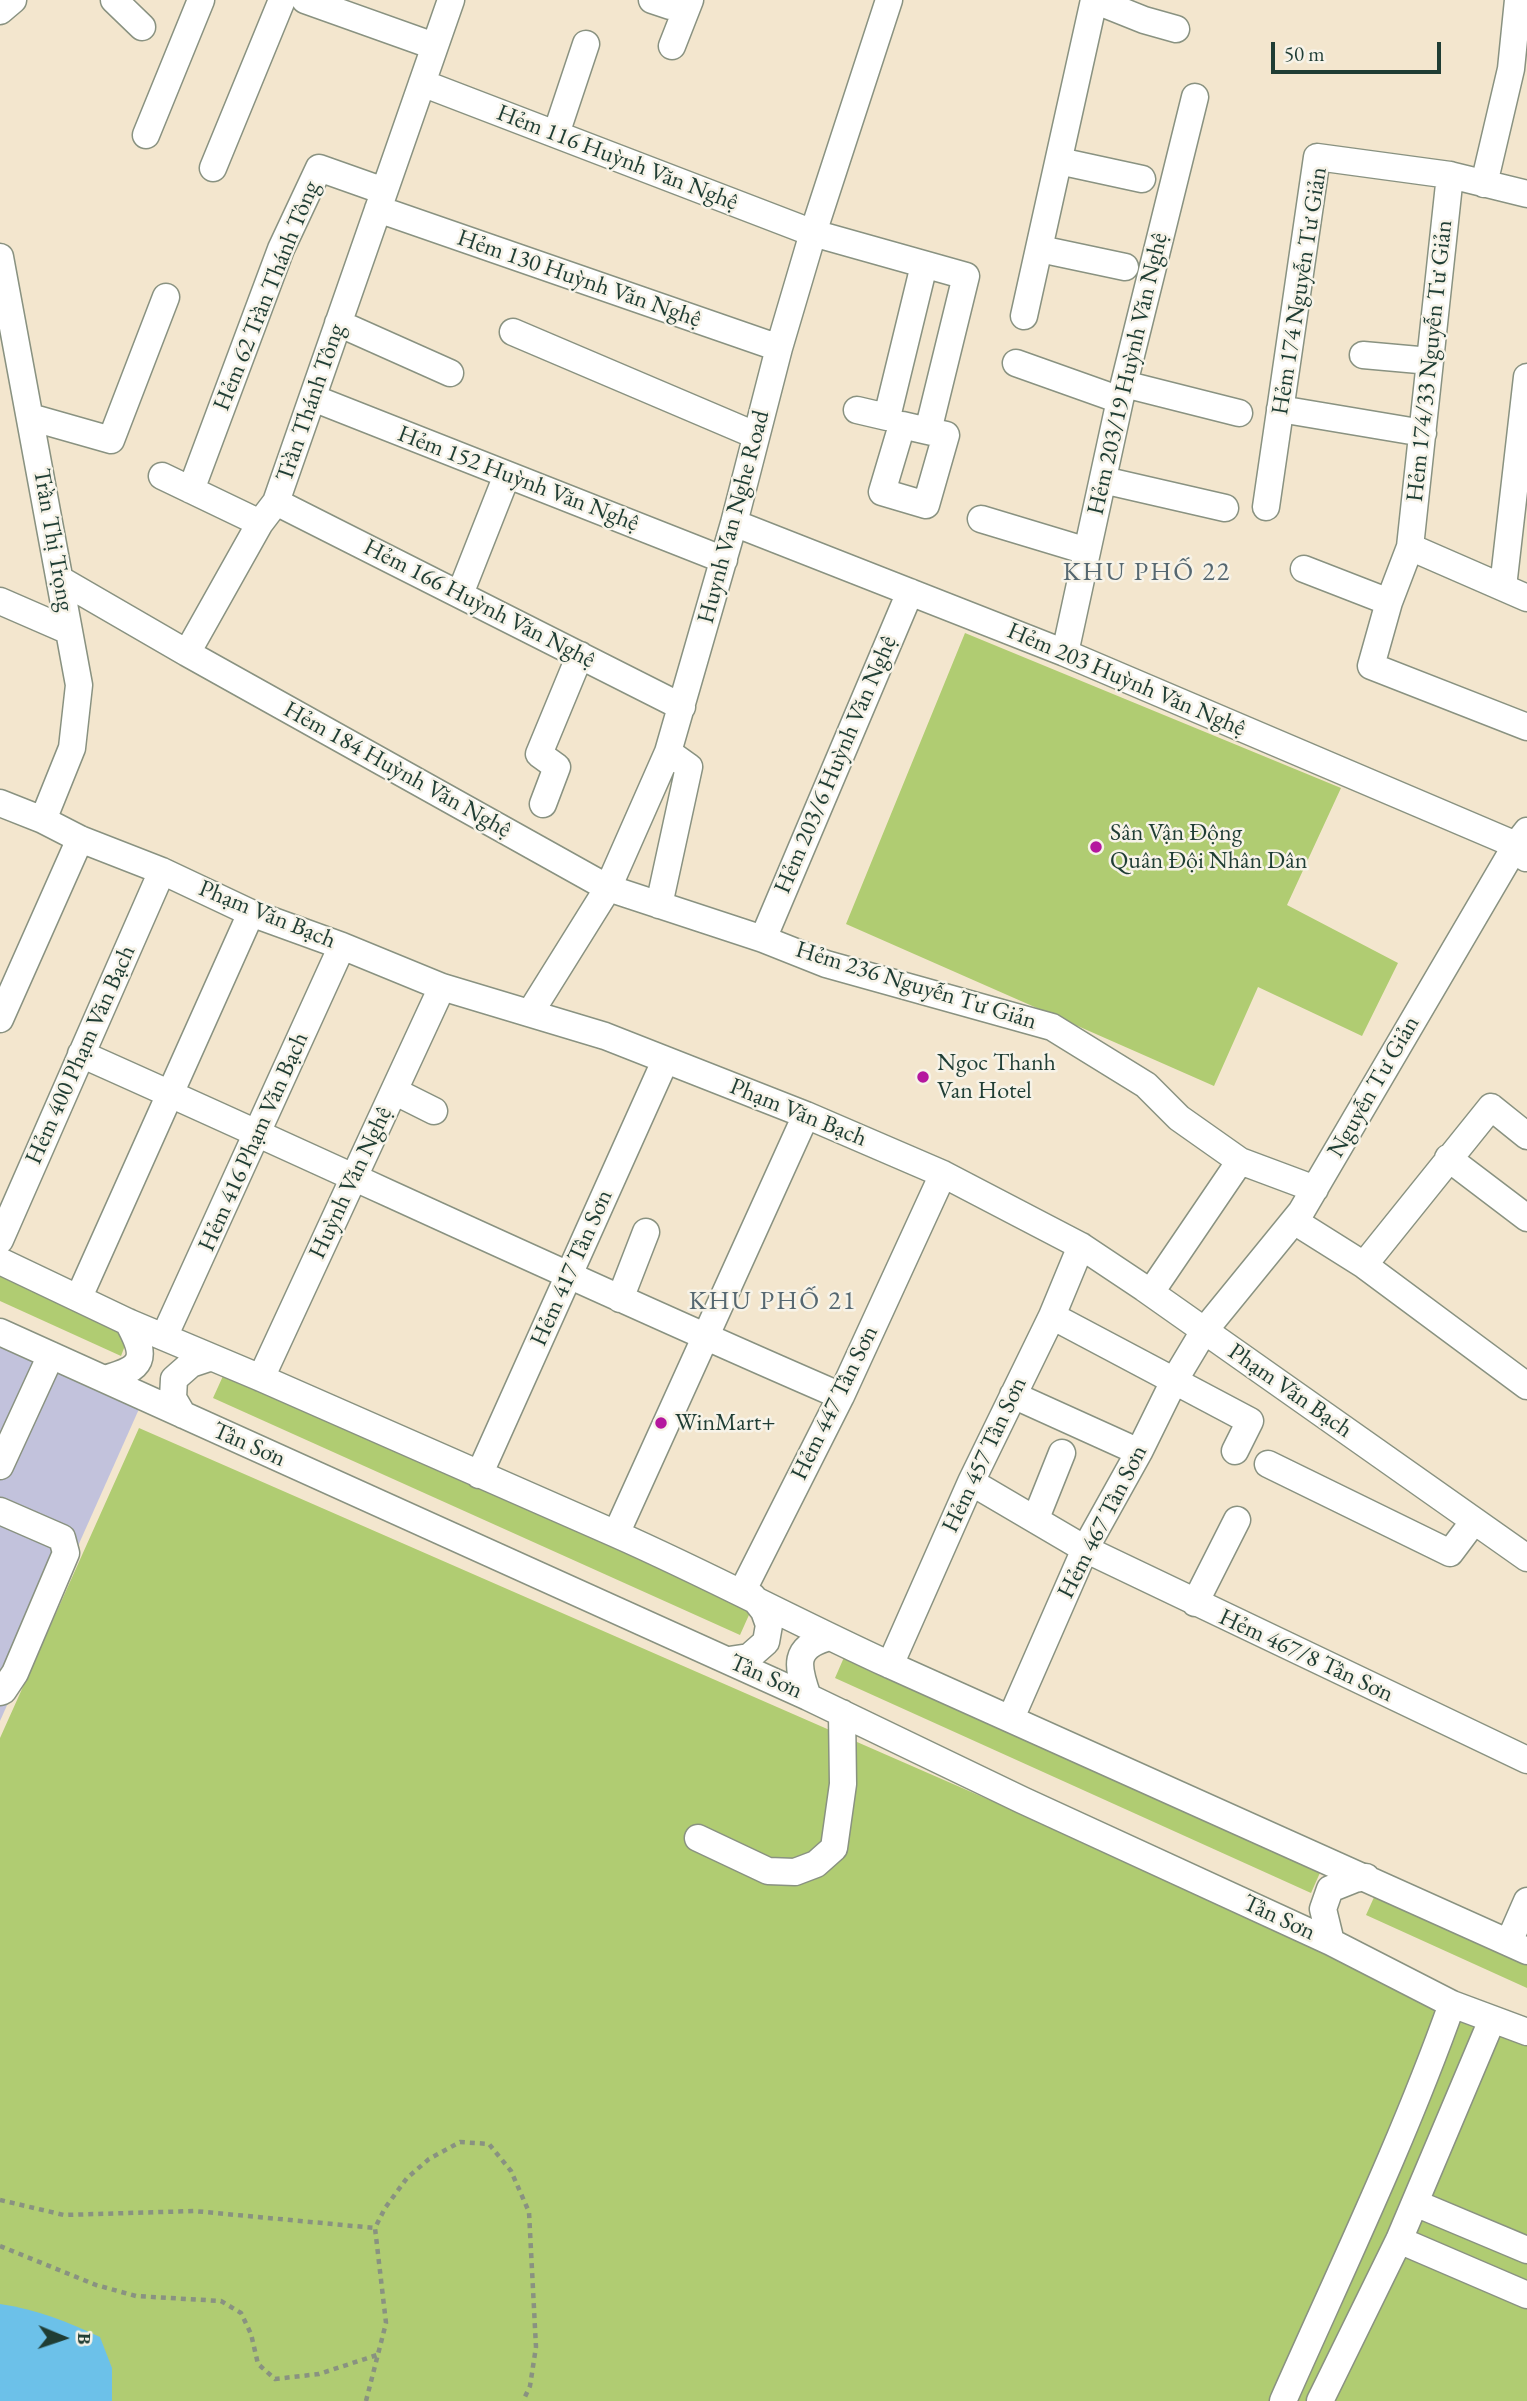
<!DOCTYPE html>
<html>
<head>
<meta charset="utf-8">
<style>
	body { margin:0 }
	#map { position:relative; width:1527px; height:2401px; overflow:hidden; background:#f3e6ce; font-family:"EB Garamond",serif }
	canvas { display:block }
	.north { position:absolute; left:28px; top:2303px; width:70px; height:70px; -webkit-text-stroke:5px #f7f3e8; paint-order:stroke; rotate:92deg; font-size:19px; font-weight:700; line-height:28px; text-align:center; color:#1f3d34 }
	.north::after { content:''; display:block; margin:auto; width:24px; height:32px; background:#1f3d34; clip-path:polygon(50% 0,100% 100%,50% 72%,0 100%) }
	.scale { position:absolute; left:1271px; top:42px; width:170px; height:32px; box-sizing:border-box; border:4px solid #1f3d34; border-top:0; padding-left:9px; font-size:21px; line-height:24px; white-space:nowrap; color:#1f3d34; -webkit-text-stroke:5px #f7f3e8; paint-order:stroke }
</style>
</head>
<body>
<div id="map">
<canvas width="1527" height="2401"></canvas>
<div class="north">B</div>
<div class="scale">50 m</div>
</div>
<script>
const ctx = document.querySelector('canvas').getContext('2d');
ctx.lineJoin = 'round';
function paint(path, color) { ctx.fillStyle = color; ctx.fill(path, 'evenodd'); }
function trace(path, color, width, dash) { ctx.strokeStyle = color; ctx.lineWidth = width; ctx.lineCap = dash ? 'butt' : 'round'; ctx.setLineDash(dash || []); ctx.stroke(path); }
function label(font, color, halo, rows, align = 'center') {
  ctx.font = font + ' "EB Garamond",serif'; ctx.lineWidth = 5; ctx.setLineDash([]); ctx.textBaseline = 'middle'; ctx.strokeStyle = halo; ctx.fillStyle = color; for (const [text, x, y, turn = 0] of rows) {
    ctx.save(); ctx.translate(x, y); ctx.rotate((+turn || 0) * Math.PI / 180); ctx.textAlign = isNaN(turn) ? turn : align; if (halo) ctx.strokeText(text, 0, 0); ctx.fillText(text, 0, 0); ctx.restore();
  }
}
const industrial = new Path2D(`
	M 0,1346 L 139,1409 L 0,1721 Z`);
const green = new Path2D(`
	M 965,633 L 1341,788 L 1287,905 L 1398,963 L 1362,1036 L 1258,987 L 1214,1086 L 846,924 Z
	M 0,1261 L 134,1322 L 121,1356 L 0,1301 Z
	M 228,1365 L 757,1597 L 740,1635 L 213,1398 Z
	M 139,1428 L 1527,2035 L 1527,2401 L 0,2401 L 0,1738 Z
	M 852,1639 L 1327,1857 L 1311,1893 L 835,1678 Z
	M 1380,1884 L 1527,1952 L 1527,1988 L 1366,1915 Z`);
const water = new Path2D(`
	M 0,2304 C 36,2309 68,2322 100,2337 L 112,2368 L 112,2401 L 0,2401 Z`);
const path = new Path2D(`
	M 0,2200 L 64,2215 L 194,2211 L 375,2228
	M 0,2246 L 96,2285 L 136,2296 L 221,2301 L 241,2313 L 251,2334 L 258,2364 L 275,2379 L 319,2374 L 377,2355
	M 366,2401 L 386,2323 L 375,2228 L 385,2208 L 407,2178 L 429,2159 L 460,2142 L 489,2144 L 511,2171 L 529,2212 L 536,2347 L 530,2386 L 523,2401`);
const minor = new Path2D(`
	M 114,0 L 142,27
	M 305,0 L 434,46
	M 652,0 L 670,6 L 688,0
	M 0,11 L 13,0
	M 672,46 L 690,0
	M 422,83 L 813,233 L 966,276 L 928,431 L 946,435 L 926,505 L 882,492 L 902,425 L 928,431
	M 556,134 L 586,44
	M 146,135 L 201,0
	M 1059,161 L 1142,179
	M 213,168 L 282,0
	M 1450,175 L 1410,547 L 1389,602 L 1371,666 L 1527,727
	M 1484,184 L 1511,69 L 1518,0
	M 378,209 L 779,348
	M 1040,249 L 1125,267
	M 0,257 L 79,685 L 72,748 L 43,820
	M 1024,316 L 1094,0 L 1144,20 L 1176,29
	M 338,323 L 450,373
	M 513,332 L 755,435
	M 1363,355 L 1430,361
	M 1016,363 L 1120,400
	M 1124,384 L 1239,413
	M 313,398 L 724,560
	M 1280,409 L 1423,433
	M 857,410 L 887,417 L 924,265
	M 30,417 L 111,440 L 166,297
	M 162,476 L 260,523
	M 1103,480 L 1225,508
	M 191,490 L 281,249 L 319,168 L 384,191
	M 276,502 L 682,707
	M 1266,507 L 1317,157 L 1450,175 L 1527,194
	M 981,519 L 1087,551
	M 734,523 L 1065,653 L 1516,845 L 1526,858
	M 1410,547 L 1527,598
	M 1304,569 L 1389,602
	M 61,580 L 187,653 L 260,523 L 276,502 L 451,0
	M 1503,587 L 1527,377
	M 460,594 L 507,475
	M 0,601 L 69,631
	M 187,653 L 608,888 L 763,939 L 826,964 L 1052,1027 L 1146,1085 L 1179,1118 L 1240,1161 L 1315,1189
	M 1065,653 L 1120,400 L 1195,97
	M 0,803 L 43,820 L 80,839 L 162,871 L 251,913 L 342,946 L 442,987 L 605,1036 L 806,1115 L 943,1174 L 1081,1246 L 1144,1288 L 1527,1558
	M 543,804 L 557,767 L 539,754 L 580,655
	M 659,905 L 689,767 L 668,752
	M 763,939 L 910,592
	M 530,1013 L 608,888 L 668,752 L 734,523 L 779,348 L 813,233 L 889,0
	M 0,1019 L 80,839
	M 81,1054 C 335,1167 586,1286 841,1396
	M 394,1091 L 434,1111
	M 1448,1158 L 1527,1218
	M 1294,1221 L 1364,1265 L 1527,1386
	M 0,1240 L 162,871
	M 0,1261 L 128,1322 L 261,1378 C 379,1431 498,1481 616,1534 C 709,1575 798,1623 890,1665 L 1527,1951
	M 1364,1265 L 1491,1107 L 1527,1136
	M 1151,1292 L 1240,1161
	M 79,1297 L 251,913
	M 620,1299 L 646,1232
	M 1052,1316 L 1250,1421 L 1235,1451
	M 0,1332 L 808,1697 L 1022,1800 L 1331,1942 L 1452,2004 L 1527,2032
	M 164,1337 L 342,946
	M 261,1378 L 442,987
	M 104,1379 C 144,1368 148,1359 128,1322
	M 1013,1395 L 1139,1452
	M 183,1415 L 173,1398 L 174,1379 L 191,1364 L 209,1358
	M 1268,1464 L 1450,1553 L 1474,1521
	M 0,1466 L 51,1355
	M 479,1475 L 665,1061
	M 971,1482 L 1085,1549 L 1527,1760
	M 0,1511 L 62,1538 L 66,1553 L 15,1673 L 3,1691 L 0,1692
	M 1036,1518 L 1062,1453
	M 616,1534 L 806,1115
	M 742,1592 L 841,1396 L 943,1174
	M 1195,1603 L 1237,1520
	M 729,1660 L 749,1657 L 766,1642 L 769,1625 L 764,1611 L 753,1597
	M 890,1665 L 971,1482 L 1052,1316 L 1081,1246
	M 808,1697 C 797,1666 792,1647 830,1637
	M 1011,1718 L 1085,1549 L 1139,1452 L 1174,1381 L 1204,1331 L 1301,1212 L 1516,845 L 1527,831
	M 698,1838 L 768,1871 L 795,1872 L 816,1864 L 834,1848 L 843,1784 L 842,1713
	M 1331,1942 L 1323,1909 L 1330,1889 L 1355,1879 L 1366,1877
	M 1509,1942 L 1527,1901
	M 1415,2203 L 1527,2250
	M 1399,2240 L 1527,2295
	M 1283,2401 C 1341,2270 1404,2139 1452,2004
	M 1320,2401 L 1399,2240 L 1492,2020`);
const markers = [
	[1096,847,7,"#b5179e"],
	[923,1077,7,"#b5179e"],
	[661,1423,7,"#b5179e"]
];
const streetNames = [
	["Hẻm 116 Huỳnh Văn Nghệ",617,158,21],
	["Hẻm 130 Huỳnh Văn Nghệ",579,279,19],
	["Hẻm 174 Nguyễn Tư Giản",1300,291,-81],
	["Hẻm 62 Trần Thánh Tông",267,296,-68],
	["Hẻm 174/33 Nguyễn Tư Giản",1430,361,-84],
	["Hẻm 203/19 Huỳnh Văn Nghệ",1128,374,-77],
	["Trần Thánh Tông",311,403,-71],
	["Hẻm 152 Huỳnh Văn Nghệ",518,479,21],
	["Huynh Van Nghe Road",734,517,-75],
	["Trần Thị Trọng",53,540,80],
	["Hẻm 166 Huỳnh Văn Nghệ",479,604,27],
	["Hẻm 203 Huỳnh Văn Nghệ",1126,680,23],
	["Hẻm 203/6 Huỳnh Văn Nghệ",836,765,-67],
	["Hẻm 184 Huỳnh Văn Nghệ",397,770,29],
	["Phạm Văn Bạch",267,915,22],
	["Hẻm 236 Nguyễn Tư Giản",916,986,17],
	["Hẻm 400 Phạm Văn Bạch",81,1055,-66],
	["Nguyễn Tư Giản",1374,1087,-60],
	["Phạm Văn Bạch",798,1113,22],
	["Hẻm 416 Phạm Văn Bạch",254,1142,-66],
	["Huỳnh Văn Nghệ",351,1183,-65],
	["Hẻm 417 Tân Sơn",572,1268,-66],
	["Phạm Văn Bạch",1290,1391,35],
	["Hẻm 447 Tân Sơn",835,1403,-64],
	["Tân Sơn",249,1445,24],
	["Hẻm 457 Tân Sơn",985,1455,-65],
	["Hẻm 467 Tân Sơn",1103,1522,-63],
	["Hẻm 467/8 Tân Sơn",1306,1656,25],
	["Tân Sơn",766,1677,24],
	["Tân Sơn",1279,1918,25]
];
const poiNames = [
	["Sân Vận Động",1110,833],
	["Quân Đội Nhân Dân",1110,861],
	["Ngoc Thanh",937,1063],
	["Van Hotel",937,1091],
	["WinMart+",675,1423]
];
const neighbourhoodNames = [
	["KHU PHỐ 22",1147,573],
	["KHU PHỐ 21",773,1302]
];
paint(industrial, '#c2c2dc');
paint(green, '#b0cc72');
paint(water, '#6cc1e9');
trace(minor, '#899281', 29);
trace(path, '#899281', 4.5, [5, 5]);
trace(minor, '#fff', 26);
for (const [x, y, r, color] of markers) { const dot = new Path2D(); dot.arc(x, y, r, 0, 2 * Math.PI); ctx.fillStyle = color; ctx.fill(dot); trace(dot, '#f7f3e8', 2.5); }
label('24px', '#1f3d34', '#f7f3e8', streetNames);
label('24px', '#1f3d34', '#f7f3e8', poiNames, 'left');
ctx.letterSpacing = '2px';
label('26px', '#556770', '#f7f3e8', neighbourhoodNames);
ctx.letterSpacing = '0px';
</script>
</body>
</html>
